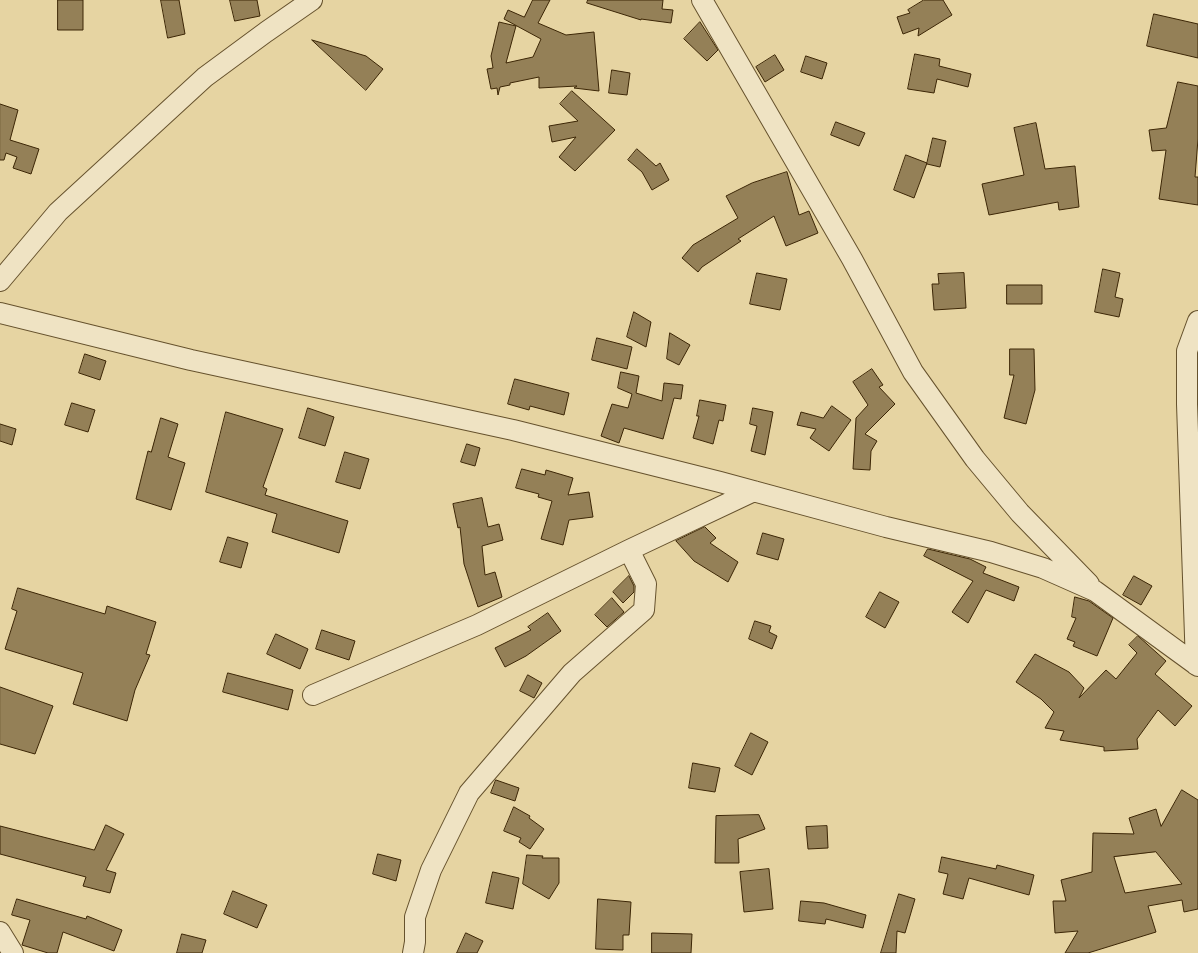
<!DOCTYPE html>
<html>
<head>
<meta charset="utf-8">
<style>
	body { margin:0 }
	canvas { display:block; background:#e6d4a2 }
</style>
</head>
<body>
<canvas width="1198" height="953"></canvas>
<script>
const ctx = document.querySelector('canvas').getContext('2d');
ctx.lineJoin = 'round';
function paint(path, color) { ctx.fillStyle = color; ctx.fill(path, 'evenodd'); }
function trace(path, color, width, dash) { ctx.strokeStyle = color; ctx.lineWidth = width; ctx.lineCap = dash ? 'butt' : 'round'; ctx.setLineDash(dash || []); ctx.stroke(path); }
const building = new Path2D(`
	M 58,0 L 83,0 L 83,30 L 58,30 Z
	M 161,0 L 179,0 L 185,34 L 168,38 Z
	M 230,0 L 257,0 L 260,16 L 235,21 Z
	M 533,0 L 550,0 L 538,23 L 566,35 L 594,32 L 599,91 L 574,88 L 577,86 L 539,88 L 539,77 L 510,83 L 510,85 L 500,87 L 498,95 L 497,88 L 491,89 L 487,69 L 493,68 L 491,56 L 499,22 L 516,26 L 506,63 L 533,57 L 541,39 L 504,19 L 508,10 L 524,17 Z
	M 588,0 L 663,0 L 662,9 L 673,10 L 671,23 L 641,19 L 641,20 L 587,3 Z
	M 924,0 L 943,0 L 952,15 L 918,36 L 919,28 L 903,34 L 897,17 L 910,13 L 908,10 Z
	M 1154,14 L 1198,24 L 1198,58 L 1147,46 Z
	M 700,22 L 718,50 L 707,61 L 684,39 Z
	M 312,40 L 366,56 L 383,69 L 366,90 Z
	M 915,54 L 940,59 L 939,66 L 971,74 L 968,87 L 937,79 L 934,93 L 908,89 Z
	M 775,55 L 784,70 L 765,82 L 756,67 Z
	M 806,56 L 827,63 L 822,79 L 801,72 Z
	M 612,70 L 630,73 L 627,95 L 609,93 Z
	M 1178,82 L 1198,86 L 1198,139 L 1195,177 L 1198,177 L 1198,205 L 1159,199 L 1166,150 L 1152,151 L 1149,130 L 1166,128 Z
	M 572,91 L 615,130 L 575,171 L 559,157 L 576,137 L 552,142 L 549,126 L 578,121 L 560,104 Z
	M 0,104 L 18,110 L 10,140 L 39,149 L 31,174 L 13,168 L 17,157 L 6,153 L 4,160 L 0,160 Z
	M 836,122 L 865,133 L 859,146 L 831,135 Z
	M 1036,123 L 1045,169 L 1075,166 L 1079,207 L 1059,210 L 1058,202 L 989,215 L 982,184 L 1024,175 L 1014,128 Z
	M 933,138 L 946,141 L 940,167 L 927,164 Z
	M 637,149 L 656,166 L 660,163 L 669,180 L 652,190 L 642,172 L 628,160 Z
	M 906,155 L 927,163 L 914,198 L 894,190 Z
	M 787,172 L 799,215 L 809,211 L 818,233 L 786,246 L 774,216 L 738,239 L 741,241 L 702,267 L 698,272 L 682,258 L 693,245 L 738,218 L 726,196 L 752,183 Z
	M 1103,269 L 1120,273 L 1115,297 L 1123,299 L 1119,317 L 1095,312 Z
	M 757,273 L 787,279 L 780,310 L 750,304 Z
	M 964,273 L 966,308 L 934,310 L 932,284 L 939,284 L 938,274 Z
	M 1007,285 L 1042,285 L 1042,304 L 1007,304 Z
	M 634,312 L 651,322 L 646,347 L 627,337 Z
	M 670,333 L 690,345 L 679,365 L 667,359 Z
	M 597,338 L 632,347 L 627,369 L 592,360 Z
	M 1010,349 L 1034,349 L 1035,390 L 1026,424 L 1004,418 L 1014,375 L 1010,375 Z
	M 85,354 L 106,361 L 100,380 L 79,373 Z
	M 872,369 L 883,385 L 879,387 L 895,404 L 865,434 L 877,441 L 871,451 L 870,470 L 853,469 L 856,418 L 868,405 L 853,382 Z
	M 621,372 L 639,376 L 636,393 L 662,401 L 664,383 L 683,385 L 681,399 L 674,398 L 663,439 L 624,428 L 619,443 L 601,436 L 612,404 L 628,408 L 632,394 L 618,388 Z
	M 515,379 L 569,393 L 564,415 L 530,406 L 529,410 L 508,404 Z
	M 700,400 L 726,405 L 723,421 L 719,420 L 713,444 L 693,438 L 699,416 L 697,416 Z
	M 72,403 L 95,410 L 88,432 L 65,425 Z
	M 832,406 L 851,420 L 829,451 L 810,438 L 816,429 L 797,425 L 801,412 L 823,418 Z
	M 308,408 L 334,417 L 325,446 L 299,438 Z
	M 753,408 L 773,412 L 765,455 L 751,451 L 757,426 L 750,424 Z
	M 226,412 L 283,429 L 263,487 L 267,489 L 265,495 L 348,521 L 339,553 L 272,532 L 277,514 L 206,492 Z
	M 161,418 L 178,424 L 168,457 L 185,463 L 171,510 L 136,499 L 148,451 L 151,452 Z
	M 0,424 L 16,429 L 12,445 L 0,441 Z
	M 467,444 L 480,448 L 475,466 L 461,462 Z
	M 345,452 L 369,459 L 360,489 L 336,482 Z
	M 522,469 L 545,475 L 546,470 L 573,478 L 568,495 L 589,492 L 593,517 L 569,520 L 563,545 L 541,539 L 552,501 L 538,497 L 539,494 L 516,488 Z
	M 482,498 L 488,527 L 499,524 L 503,540 L 482,546 L 485,575 L 495,572 L 502,597 L 478,607 L 464,564 L 460,527 L 458,528 L 453,504 Z
	M 705,527 L 716,538 L 710,543 L 738,562 L 728,582 L 694,561 L 676,541 Z
	M 763,533 L 784,539 L 778,560 L 757,554 Z
	M 228,537 L 248,543 L 241,568 L 220,562 Z
	M 928,549 L 970,559 L 986,567 L 983,573 L 1019,587 L 1014,601 L 986,590 L 968,623 L 952,612 L 973,581 L 924,556 Z
	M 629,576 L 634,586 L 634,592 L 623,603 L 613,592 Z
	M 1134,576 L 1152,586 L 1141,605 L 1123,595 Z
	M 18,588 L 105,614 L 107,606 L 156,622 L 146,654 L 150,655 L 135,690 L 127,721 L 73,704 L 83,673 L 5,649 L 17,611 L 12,609 Z
	M 880,592 L 899,602 L 885,628 L 866,617 Z
	M 1075,597 L 1089,601 L 1113,618 L 1097,656 L 1073,646 L 1075,642 L 1067,639 L 1076,618 L 1072,617 Z
	M 612,598 L 624,612 L 607,627 L 595,615 Z
	M 548,613 L 561,631 L 526,656 L 505,667 L 495,648 L 531,630 L 528,627 Z
	M 755,621 L 771,626 L 769,632 L 777,636 L 772,649 L 749,639 Z
	M 322,630 L 355,641 L 349,660 L 316,649 Z
	M 276,634 L 308,649 L 300,669 L 267,654 Z
	M 1138,636 L 1166,661 L 1155,674 L 1192,706 L 1175,726 L 1158,710 L 1137,739 L 1138,749 L 1104,751 L 1104,747 L 1060,740 L 1064,731 L 1045,728 L 1054,712 L 1041,699 L 1016,682 L 1035,654 L 1069,672 L 1084,688 L 1079,698 L 1106,670 L 1116,679 L 1137,653 L 1129,645 Z
	M 228,673 L 293,690 L 288,710 L 223,692 Z
	M 528,675 L 542,683 L 534,698 L 520,691 Z
	M 0,687 L 53,706 L 35,754 L 0,744 Z
	M 751,733 L 768,742 L 752,775 L 735,766 Z
	M 693,763 L 720,768 L 715,792 L 689,788 Z
	M 496,780 L 519,788 L 515,801 L 491,793 Z
	M 1182,790 L 1198,800 L 1198,909 L 1184,912 L 1182,900 L 1148,906 L 1156,932 L 1088,953 L 1065,953 L 1078,931 L 1055,933 L 1053,901 L 1066,901 L 1061,880 L 1092,872 L 1093,833 L 1134,834 L 1129,818 L 1156,809 L 1161,826 ZM 1156,852 L 1182,884 L 1125,893 L 1114,857 Z
	M 514,807 L 530,816 L 529,818 L 544,829 L 530,849 L 519,842 L 521,838 L 504,831 Z
	M 759,815 L 765,829 L 738,839 L 739,863 L 715,863 L 716,816 Z
	M 106,825 L 124,834 L 106,870 L 116,873 L 110,893 L 83,886 L 86,877 L 0,854 L 0,826 L 94,850 Z
	M 827,826 L 828,848 L 808,849 L 806,827 Z
	M 378,854 L 401,860 L 396,881 L 373,874 Z
	M 527,855 L 543,856 L 542,858 L 559,858 L 559,883 L 549,899 L 523,884 Z
	M 942,857 L 996,869 L 997,865 L 1034,875 L 1029,895 L 969,878 L 963,899 L 943,894 L 948,874 L 939,872 Z
	M 769,869 L 773,909 L 744,912 L 740,872 Z
	M 493,872 L 519,878 L 513,909 L 486,903 Z
	M 233,891 L 267,905 L 257,928 L 224,914 Z
	M 899,894 L 915,899 L 905,933 L 897,931 L 896,953 L 881,953 Z
	M 17,899 L 86,919 L 87,916 L 122,930 L 114,951 L 63,932 L 57,953 L 48,953 L 22,945 L 30,920 L 12,915 Z
	M 598,899 L 631,902 L 629,935 L 623,935 L 623,950 L 596,949 Z
	M 801,901 L 824,903 L 866,915 L 863,928 L 826,919 L 825,924 L 799,921 Z
	M 466,933 L 483,941 L 477,953 L 457,953 Z
	M 652,933 L 692,934 L 691,953 L 652,953 Z
	M 182,934 L 206,940 L 202,953 L 177,953 Z`);
const minor = new Path2D(`
	M 702,0 L 852,259 L 913,372 L 975,459 L 1020,513 L 1089,584
	M 0,281 L 58,212 L 205,77 L 266,32 L 312,0
	M 0,313 L 191,360 L 513,430 L 720,482 L 886,527 L 991,552 L 1043,568 L 1095,591 L 1198,666
	M 1196,665 L 1187,404 L 1187,351 L 1198,321
	M 313,695 L 477,625 L 629,550 L 754,491
	M 0,932 L 13,953
	M 413,953 L 415,942 L 415,917 L 431,870 L 469,793 L 572,673 L 644,610 L 646,584 L 629,550`);
paint(building, '#948057');
trace(building, '#3c2606', 1);
trace(minor, '#66522d', 22);
trace(minor, '#efe3c3', 20);
</script>
</body>
</html>
